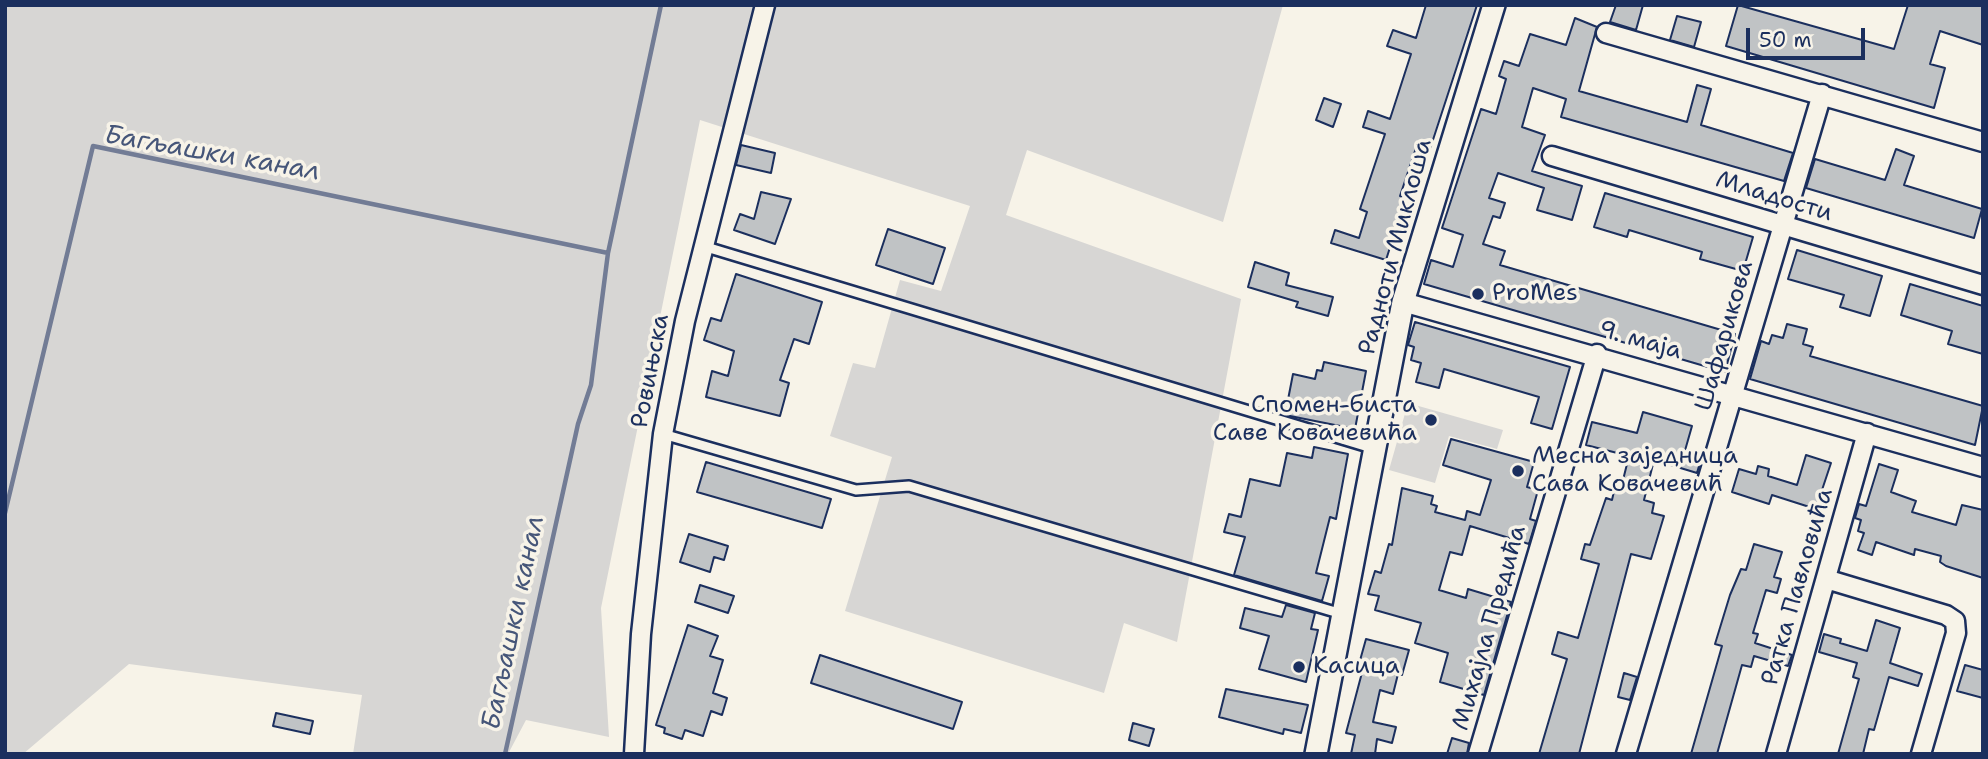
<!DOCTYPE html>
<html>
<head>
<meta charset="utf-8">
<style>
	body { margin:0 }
	#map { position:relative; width:1988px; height:759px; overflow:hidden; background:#f7f3e8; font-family:"Shantell Sans",sans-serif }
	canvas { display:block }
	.frame { position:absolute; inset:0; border:7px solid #1b2f5e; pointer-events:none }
	.scale { position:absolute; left:1746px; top:28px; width:119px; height:32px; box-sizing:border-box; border:4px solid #1b2f5e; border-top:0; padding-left:9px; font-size:21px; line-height:24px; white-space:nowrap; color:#1b2f5e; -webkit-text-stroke:5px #f7f3e8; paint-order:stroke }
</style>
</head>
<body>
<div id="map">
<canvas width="1988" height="759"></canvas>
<div class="frame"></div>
<div class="scale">50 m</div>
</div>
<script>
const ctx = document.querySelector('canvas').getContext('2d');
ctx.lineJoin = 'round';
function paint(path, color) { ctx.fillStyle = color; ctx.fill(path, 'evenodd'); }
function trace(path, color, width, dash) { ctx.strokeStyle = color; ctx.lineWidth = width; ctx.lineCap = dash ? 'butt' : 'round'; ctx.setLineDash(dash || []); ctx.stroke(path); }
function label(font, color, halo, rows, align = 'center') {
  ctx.font = font + ' "Shantell Sans",sans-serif'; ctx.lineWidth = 7; ctx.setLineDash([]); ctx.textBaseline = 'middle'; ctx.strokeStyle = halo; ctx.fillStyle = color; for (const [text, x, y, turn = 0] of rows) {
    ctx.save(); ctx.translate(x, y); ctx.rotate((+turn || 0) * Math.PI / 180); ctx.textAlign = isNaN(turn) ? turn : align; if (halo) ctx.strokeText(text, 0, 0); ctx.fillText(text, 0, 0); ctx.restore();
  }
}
const green = new Path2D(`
	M 5,5 L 1283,5 L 1223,222 L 1027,150 L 1006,215 L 1241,299 L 1177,642 L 1124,623 L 1104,693 L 845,611 L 892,457 L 830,436 L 853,363 L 875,368 L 900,280 L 941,291 L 970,206 L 700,120 L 601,608 L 609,737 L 526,720 L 508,754 L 353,754 L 362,695 L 129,664 L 23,754 L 5,754 Z
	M 1408,403 L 1503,430 L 1497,449 L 1449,436 L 1435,483 L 1389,470 Z`);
const stream = new Path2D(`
	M 5,513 L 93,146 L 608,253
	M 505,754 L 578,424 L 591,385 L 608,253 L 661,5`);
const building = new Path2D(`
	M 1426,5 L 1477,5 L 1430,149 L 1417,145 L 1400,196 L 1413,200 L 1405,225 L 1398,222 L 1386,260 L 1331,243 L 1335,230 L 1359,238 L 1367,212 L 1360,209 L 1385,134 L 1363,127 L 1368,111 L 1390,119 L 1411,54 L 1387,46 L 1393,30 L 1416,38 Z
	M 1616,5 L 1643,5 L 1636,30 L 1610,22 Z
	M 1738,5 L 1894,49 L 1908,5 L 1983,5 L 1983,45 L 1940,31 L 1930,64 L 1945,68 L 1934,108 L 1726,46 Z
	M 1677,16 L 1701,22 L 1694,47 L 1670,40 Z
	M 1575,18 L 1597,27 L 1579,91 L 1687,122 L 1697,85 L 1711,89 L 1701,125 L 1793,153 L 1784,181 L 1561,117 L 1566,99 L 1533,88 L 1522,127 L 1545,135 L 1532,171 L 1582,186 L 1572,220 L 1537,210 L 1544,188 L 1498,173 L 1489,198 L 1505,203 L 1500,218 L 1493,216 L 1483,244 L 1505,251 L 1500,265 L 1735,334 L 1725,372 L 1424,284 L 1431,260 L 1453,267 L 1463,235 L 1442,228 L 1481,109 L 1496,114 L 1506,79 L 1499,76 L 1504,61 L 1519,66 L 1530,34 L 1566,45 Z
	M 1324,98 L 1341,104 L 1333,127 L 1316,120 Z
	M 741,145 L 775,153 L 771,173 L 736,165 Z
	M 1896,149 L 1914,156 L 1904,185 L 1982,209 L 1974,238 L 1806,188 L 1815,159 L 1885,180 Z
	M 761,192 L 791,199 L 775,244 L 734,230 L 740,214 L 754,219 Z
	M 1605,193 L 1753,237 L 1743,271 L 1700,259 L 1702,252 L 1629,230 L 1627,237 L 1594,227 Z
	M 888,229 L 945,248 L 933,284 L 876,265 Z
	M 1797,250 L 1882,276 L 1870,316 L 1840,307 L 1844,295 L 1788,279 Z
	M 1255,262 L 1289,273 L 1286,285 L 1333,297 L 1328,316 L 1296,307 L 1298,302 L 1248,287 Z
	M 736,274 L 822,302 L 809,344 L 794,339 L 780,380 L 789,383 L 780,416 L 706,397 L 712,371 L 728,376 L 734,351 L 704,340 L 711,318 L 721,321 Z
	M 1910,284 L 1983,306 L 1983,354 L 1948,344 L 1952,331 L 1901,315 Z
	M 1415,322 L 1570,367 L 1552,429 L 1531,423 L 1539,397 L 1444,369 L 1439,388 L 1416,382 L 1421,363 L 1411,360 L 1414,347 L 1408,345 Z
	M 1787,324 L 1807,329 L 1803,344 L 1813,347 L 1810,356 L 1983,406 L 1975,445 L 1750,379 L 1761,341 L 1769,344 L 1772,335 L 1783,338 Z
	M 1324,362 L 1366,371 L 1355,429 L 1285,415 L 1293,374 L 1315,379 L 1317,370 L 1322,371 Z
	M 1643,412 L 1692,426 L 1684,454 L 1701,459 L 1697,473 L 1654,460 L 1644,500 L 1654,503 L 1652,513 L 1664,516 L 1651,559 L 1631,554 L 1579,754 L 1539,754 L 1567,659 L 1552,654 L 1558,632 L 1578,638 L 1599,564 L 1581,559 L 1585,544 L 1590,545 L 1606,498 L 1612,500 L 1617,478 L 1623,480 L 1629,456 L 1586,445 L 1592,422 L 1637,433 Z
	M 1451,439 L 1534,462 L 1527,487 L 1538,490 L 1530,519 L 1536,521 L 1529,544 L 1470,526 L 1462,555 L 1450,552 L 1439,590 L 1466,598 L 1468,589 L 1511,602 L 1484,695 L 1440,682 L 1448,653 L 1415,643 L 1421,623 L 1375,610 L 1379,596 L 1368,594 L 1375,571 L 1381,573 L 1389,544 L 1392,545 L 1402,488 L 1433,496 L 1431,504 L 1437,506 L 1435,512 L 1465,520 L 1467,511 L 1480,515 L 1491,480 L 1443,465 Z
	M 1314,447 L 1348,454 L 1336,519 L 1330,517 L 1316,573 L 1329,576 L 1322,601 L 1234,575 L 1245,537 L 1224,532 L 1229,514 L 1241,517 L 1250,479 L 1280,486 L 1287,453 L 1312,458 Z
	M 1806,455 L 1831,463 L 1821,493 L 1827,495 L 1822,511 L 1772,495 L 1769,504 L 1732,492 L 1739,469 L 1756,474 L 1758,466 L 1769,469 L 1768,476 L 1797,485 Z
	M 706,462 L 831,499 L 822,528 L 697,492 Z
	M 1879,464 L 1898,470 L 1891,492 L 1916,501 L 1912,512 L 1956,525 L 1962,505 L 1983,510 L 1983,578 L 1946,566 L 1940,562 L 1941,556 L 1915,549 L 1914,555 L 1876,542 L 1872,555 L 1858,550 L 1864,533 L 1858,531 L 1861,520 L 1855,518 L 1859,504 L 1866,506 Z
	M 689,534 L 728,546 L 724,560 L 714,557 L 710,572 L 680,562 Z
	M 1754,544 L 1782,552 L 1774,577 L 1781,579 L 1777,593 L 1766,590 L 1753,633 L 1758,634 L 1755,643 L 1792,655 L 1788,666 L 1754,656 L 1751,667 L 1742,665 L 1717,754 L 1691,754 L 1722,646 L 1715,644 L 1730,595 L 1741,569 L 1746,570 Z
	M 700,585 L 734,596 L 728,613 L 695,602 Z
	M 1286,605 L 1315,613 L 1311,629 L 1318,630 L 1306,682 L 1259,669 L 1269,636 L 1240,628 L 1245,608 L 1282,617 Z
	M 1876,620 L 1900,628 L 1890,663 L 1922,674 L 1918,686 L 1889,677 L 1874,730 L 1869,729 L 1863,754 L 1838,754 L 1859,679 L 1853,677 L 1857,663 L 1819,652 L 1824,634 L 1841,639 L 1840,643 L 1867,651 Z
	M 688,625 L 718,636 L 710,656 L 723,660 L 713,693 L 727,698 L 722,715 L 711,711 L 703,736 L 685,730 L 682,739 L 664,733 L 665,728 L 656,725 Z
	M 1366,639 L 1409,650 L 1402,675 L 1398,674 L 1393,694 L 1380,690 L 1373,722 L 1396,727 L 1392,743 L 1377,739 L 1375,754 L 1351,754 L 1355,735 L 1346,733 L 1364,665 L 1359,664 Z
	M 820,655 L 962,702 L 953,729 L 811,683 Z
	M 1965,665 L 1983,670 L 1983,698 L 1957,691 Z
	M 1624,673 L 1637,677 L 1630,700 L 1618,697 Z
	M 1226,689 L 1308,705 L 1301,733 L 1284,729 L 1283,734 L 1219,717 Z
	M 276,713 L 313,721 L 310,734 L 273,726 Z
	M 1133,723 L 1154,729 L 1149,746 L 1129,740 Z
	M 1452,738 L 1469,743 L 1467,754 L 1447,754 Z`);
const service = new Path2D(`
	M 703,246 L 1375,449
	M 663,434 L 856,490 L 909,486 L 1342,614`);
const minor = new Path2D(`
	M 1606,33 L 1983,142
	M 1552,156 L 1983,285
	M 1403,302 L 1983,467
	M 1826,579 L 1946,615 L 1955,621 L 1956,633 L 1921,754
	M 634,754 L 641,634 L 663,434 L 685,321 L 765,5
	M 1478,754 L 1597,354
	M 1626,754 L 1822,94
	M 1776,754 L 1867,433`);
const tertiary = new Path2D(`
	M 1316,754 L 1403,302 L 1494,5`);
const markers = [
	[1478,294,7,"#1b2f5e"],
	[1431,420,7,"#1b2f5e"],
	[1518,471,7,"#1b2f5e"],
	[1299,667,7,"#1b2f5e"]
];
const streetNames = [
	["Младости",1774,197,17],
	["Радноти Миклоша",1396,247,-75],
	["Шафарикова",1725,336,-74],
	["9. маја",1640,341,16],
	["Ровињска",651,371,-79],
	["Ратка Павловића",1798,587,-74],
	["Михајла Предића",1490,628,-74]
];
const poiNames = [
	["ProMes",1492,294],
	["Спомен-биста",1417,406,"right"],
	["Саве Ковачевића",1417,434,"right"],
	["Месна заједница",1532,457],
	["Сава Ковачевић",1532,485],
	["Касица",1313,667]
];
const waterNames = [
	["Багљашки канал",212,154,10],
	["Багљашки канал",514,623,-78]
];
paint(green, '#d7d6d4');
trace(stream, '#727c95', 4.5);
paint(building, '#c0c3c5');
trace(building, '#1b2f5e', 2);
trace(service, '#1b2f5e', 14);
trace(minor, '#1b2f5e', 23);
trace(tertiary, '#1b2f5e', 26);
trace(service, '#f7f3e8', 9);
trace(minor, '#f7f3e8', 18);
trace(tertiary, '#f7f3e8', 21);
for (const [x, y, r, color] of markers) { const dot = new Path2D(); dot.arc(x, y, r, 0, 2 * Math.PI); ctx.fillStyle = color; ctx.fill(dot); trace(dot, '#f7f3e8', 2.5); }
label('24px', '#1b2f5e', '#f7f3e8', streetNames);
label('24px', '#1b2f5e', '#f7f3e8', poiNames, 'left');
label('italic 26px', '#465679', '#f7f3e8', waterNames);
</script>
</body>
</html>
